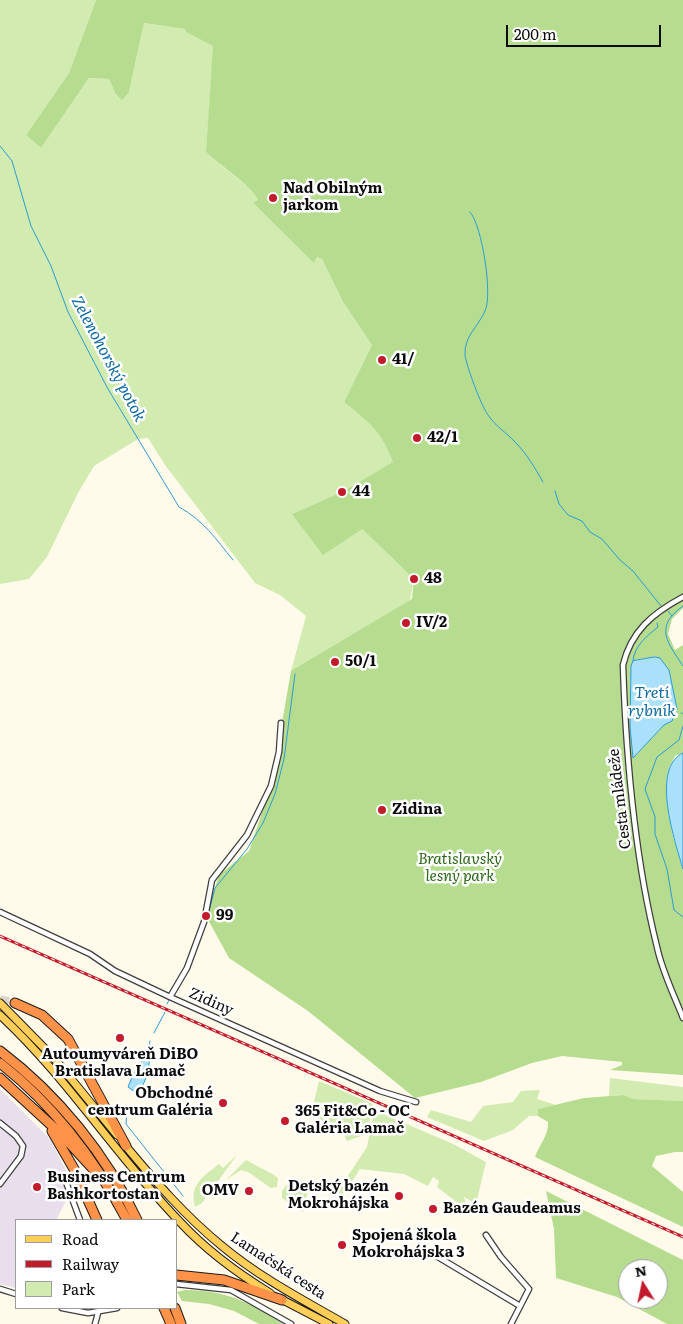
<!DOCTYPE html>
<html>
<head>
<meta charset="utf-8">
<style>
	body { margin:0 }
	#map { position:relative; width:683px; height:1324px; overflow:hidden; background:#fffae9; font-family:Literata,serif }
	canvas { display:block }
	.legend { position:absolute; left:15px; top:1219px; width:162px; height:90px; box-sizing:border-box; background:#fff; border:1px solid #9d9d9d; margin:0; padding:6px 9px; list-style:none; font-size:15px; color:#0b0b0b }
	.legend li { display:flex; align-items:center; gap:10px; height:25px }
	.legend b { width:25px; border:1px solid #9d9d9d }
	.north { position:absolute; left:618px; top:1259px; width:50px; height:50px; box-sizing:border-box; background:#fff; border:1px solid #9d9d9d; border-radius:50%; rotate:350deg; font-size:14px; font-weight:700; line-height:20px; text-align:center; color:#0b0b0b }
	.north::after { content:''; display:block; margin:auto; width:18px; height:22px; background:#c31b2c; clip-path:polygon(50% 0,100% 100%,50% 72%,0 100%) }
	.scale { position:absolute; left:506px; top:25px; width:155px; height:22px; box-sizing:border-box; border:2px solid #0b0b0b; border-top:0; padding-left:6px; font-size:15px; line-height:18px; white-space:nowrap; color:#0b0b0b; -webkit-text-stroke:4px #fff; paint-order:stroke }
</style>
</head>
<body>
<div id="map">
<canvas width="683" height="1324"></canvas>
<ul class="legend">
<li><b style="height:6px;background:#ffce59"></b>Road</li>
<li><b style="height:6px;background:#c31b2c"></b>Railway</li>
<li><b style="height:14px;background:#d2ebb1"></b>Park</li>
</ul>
<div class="north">N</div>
<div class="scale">200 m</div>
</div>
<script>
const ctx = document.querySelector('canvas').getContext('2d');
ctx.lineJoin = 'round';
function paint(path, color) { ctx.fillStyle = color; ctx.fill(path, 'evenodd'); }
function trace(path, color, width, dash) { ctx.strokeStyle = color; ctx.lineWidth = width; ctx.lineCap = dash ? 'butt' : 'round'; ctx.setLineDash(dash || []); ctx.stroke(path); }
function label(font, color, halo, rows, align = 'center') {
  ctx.font = font + ' Literata,serif'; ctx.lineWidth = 5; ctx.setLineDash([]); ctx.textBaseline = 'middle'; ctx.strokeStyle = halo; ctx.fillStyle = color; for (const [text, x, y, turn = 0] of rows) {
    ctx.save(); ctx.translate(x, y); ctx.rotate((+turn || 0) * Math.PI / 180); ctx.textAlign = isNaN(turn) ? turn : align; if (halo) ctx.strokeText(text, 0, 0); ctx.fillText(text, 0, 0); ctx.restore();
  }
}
const industrial = new Path2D(`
	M 0,1089 L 50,1139 L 74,1186 L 56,1220 L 16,1220 L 16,1288 L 0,1284 Z`);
const green = new Path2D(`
	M 0,0 L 96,0 L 69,73 L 26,135 L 41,148 L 89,78 L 109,79 L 115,93 L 129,92 L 144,23 L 185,29 L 186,32 L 214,46 L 206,152 C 221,168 249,183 258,200 L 254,204 L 314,262 L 317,257 L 322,259 L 343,302 L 372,345 L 344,402 C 370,424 381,430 394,462 L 342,492 L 292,514 L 362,529 L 414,579 L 406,623 L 291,671 L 306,616 L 280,595 L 255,583 L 165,465 L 148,438 L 138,439 L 94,466 L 78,493 L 47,557 L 29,579 L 0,584 Z
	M 610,1078 L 683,1087 L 683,1101 L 633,1099 L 624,1095 L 609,1096 Z
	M 319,1081 L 373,1104 L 367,1134 L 347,1141 L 344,1134 L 314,1116 L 312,1110 Z
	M 540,1090 L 537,1099 L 556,1105 L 538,1109 L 538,1116 L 529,1116 L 513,1130 L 484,1141 L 427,1117 L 431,1110 L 471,1122 L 483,1106 L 513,1102 L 521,1091 Z
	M 374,1110 L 453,1144 L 486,1162 L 476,1204 L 459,1194 L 464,1197 L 467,1210 L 437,1187 L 439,1181 L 433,1177 L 428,1186 L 404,1174 L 360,1169 L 340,1200 L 337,1199 L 338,1191 L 367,1147 Z
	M 237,1155 L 202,1203 L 195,1207 C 189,1184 203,1177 219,1164 L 223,1168 Z
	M 246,1160 L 274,1175 L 278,1178 L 277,1187 L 271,1188 L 248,1172 L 241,1170 L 226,1180 Z
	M 289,1182 L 308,1191 L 303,1212 L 282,1198 L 282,1191 Z`);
const forest = new Path2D(`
	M 96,0 L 683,0 L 683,608 L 672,619 L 668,634 L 675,650 L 683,645 L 683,753 L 675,756 L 669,768 L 666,784 L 672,833 L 683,869 L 683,1075 L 610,1070 L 622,1065 L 622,1062 L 562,1056 L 532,1063 L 481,1082 L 415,1098 L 308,1011 L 229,958 L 206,916 L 219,875 L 249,851 L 271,786 L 291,671 L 412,599 L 414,579 L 362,529 L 323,555 L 292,514 L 342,492 L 393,462 C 381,430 370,424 344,402 L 372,345 L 343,302 L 322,259 L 317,257 L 314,263 L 253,203 L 258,200 C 249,183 221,167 206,152 L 213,46 L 186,32 L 185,29 L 144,23 L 129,92 L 122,100 L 115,93 L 109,79 L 89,78 L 41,148 L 26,135 L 69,73 ZM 646,658 L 660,658 L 669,670 L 672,721 L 664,725 L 633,758 L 630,683 L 633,661 Z
	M 624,1095 L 633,1099 L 683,1101 L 683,1152 L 675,1152 L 656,1156 L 652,1166 L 683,1192 L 683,1227 L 535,1157 C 539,1145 549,1135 548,1122 L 538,1116 L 538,1109 L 584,1098 Z
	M 546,1191 L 683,1260 L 683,1324 L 667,1324 L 617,1297 L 556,1278 L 554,1229 ZM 628,1269 L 658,1269 L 658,1299 L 628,1299 Z
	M 185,1290 C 229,1291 246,1301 283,1324 L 259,1324 L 234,1311 L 209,1304 L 182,1301 L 177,1292 Z`);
const water = new Path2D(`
	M 655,657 L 660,658 L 669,670 L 677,709 L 672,721 L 664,725 L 633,758 L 630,727 L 631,666 L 633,661 Z
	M 683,753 L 683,869 C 675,842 650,768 683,753 Z
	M 147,1054 L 150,1055 L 148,1073 L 140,1092 L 135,1092 L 128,1087 L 133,1075 Z`);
const stream = new Path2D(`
	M 0,146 L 12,161 L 31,226 L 51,266 L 68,312 L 108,389 L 179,507 C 203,520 216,539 233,560
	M 470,212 C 482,225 493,295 485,311 C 478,327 464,336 465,355 C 467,368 481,405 488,415 C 495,426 507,433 515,442 C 527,454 535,468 543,482
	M 555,491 L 559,504 L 568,515 L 582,521 L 590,532 L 602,539 L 620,560 L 633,571 L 661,606
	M 683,606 C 653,627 668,643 683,666
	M 668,611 L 672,616
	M 633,661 C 634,646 647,636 658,627 L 657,623
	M 681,713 L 683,714
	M 683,726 L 679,740 L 657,757 L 645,789 L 655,817 L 655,834 L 667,869 L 674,910 L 683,917
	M 207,919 L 215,888 L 247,849 L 263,823 L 275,794 L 284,759 L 295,674
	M 167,1004 L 169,1000
	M 154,1033 L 165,1012
	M 148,1054 L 150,1041
	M 127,1109 L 126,1124 L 183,1196`);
const highwayTunnel = new Path2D(`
	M 0,1000 L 15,1003`);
const street = new Path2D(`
	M 683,597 C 653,613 631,631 623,665 C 626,759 634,855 657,947 C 662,971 674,995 683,1018
	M 0,912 L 90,954 L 115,971 L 170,997 L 380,1091 L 416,1102
	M 170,997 L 187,968 L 204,922 L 212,880 L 247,835 L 271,786 L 279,752 L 281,723
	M 0,1123 L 16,1136 L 23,1146 L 21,1156 L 0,1184
	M 66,1182 L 80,1220
	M 486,1235 L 501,1257 L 529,1289 L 511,1324
	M 433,1254 L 520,1306
	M 176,1284 L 231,1290 L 291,1324
	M 0,1289 L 16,1294
	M 62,1308 L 88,1313 L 117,1308
	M 95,1324 L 98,1313`);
const primary = new Path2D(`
	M 0,1003 L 54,1058 L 117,1135
	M 0,1015 C 67,1077 116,1156 180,1222 C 206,1250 237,1273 270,1293
	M 124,1144 C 154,1180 185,1216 222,1246 C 259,1277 303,1300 345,1324
	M 279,1298 L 329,1324`);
const highway = new Path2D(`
	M 15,1003 L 42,1015 L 68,1039 L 126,1146
	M 0,1051 C 58,1095 106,1154 137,1220
	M 0,1063 C 54,1105 95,1160 127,1220
	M 0,1078 L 62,1135 L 95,1171
	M 52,1131 L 74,1169 L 97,1220
	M 176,1275 L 224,1280 L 282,1300
	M 164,1308 L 171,1324
	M 175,1308 L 181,1324`);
const rail = new Path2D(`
	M 0,936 L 683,1237`);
const markers = [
	[273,198,5,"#c31b2c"],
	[382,360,5,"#c31b2c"],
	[417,438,5,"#c31b2c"],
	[342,492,5,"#c31b2c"],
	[414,579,5,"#c31b2c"],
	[406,623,5,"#c31b2c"],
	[335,662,5,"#c31b2c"],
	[382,810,5,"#c31b2c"],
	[206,916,5,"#c31b2c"],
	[120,1038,5,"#c31b2c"],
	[223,1103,5,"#c31b2c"],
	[285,1121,5,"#c31b2c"],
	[37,1187,5,"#c31b2c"],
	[249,1191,5,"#c31b2c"],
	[399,1196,5,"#c31b2c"],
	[433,1209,5,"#c31b2c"],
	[342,1245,5,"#c31b2c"]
];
const poiNames = [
	["Nad Obilným",283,189],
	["jarkom",283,206],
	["41/",392,360],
	["42/1",427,438],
	["44",352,492],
	["48",424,579],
	["IV/2",416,623],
	["50/1",345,662],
	["Zidina",392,810],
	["99",216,916],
	["Autoumyváreň DiBO",120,1055,"center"],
	["Bratislava Lamač",120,1072,"center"],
	["Obchodné",213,1094,"right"],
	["centrum Galéria",213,1111,"right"],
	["365 Fit&Co - OC",295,1112],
	["Galéria Lamač",295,1129],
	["Business Centrum",47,1178],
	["Bashkortostan",47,1195],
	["Detský bazén",389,1187,"right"],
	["Mokrohájska",389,1204,"right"],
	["OMV",239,1191,"right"],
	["Bazén Gaudeamus",443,1209],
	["Spojená škola",352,1236],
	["Mokrohájska 3",352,1253]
];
const streetNames = [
	["Cesta mládeže",620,799,-97],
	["Zidiny",211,1002,24],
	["Lamačská cesta",278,1266,33]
];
const parkNames = [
	["Bratislavský",460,860],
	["lesný park",460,877]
];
const waterNames = [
	["Zelenohorský potok",108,359,62],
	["Tretí",652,693],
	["rybník",652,711]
];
paint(industrial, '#e9deeb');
paint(green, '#d2ebb1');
paint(forest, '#b6dd8f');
paint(water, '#aae0fa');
trace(water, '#2d9bd5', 1);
trace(stream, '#2d9bd5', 1);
trace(highwayTunnel, '#dad6c8', 9, [9, 4.5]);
trace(street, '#3e3e3e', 7);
trace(primary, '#1c1c1c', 9);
trace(highway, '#1c1c1c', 11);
trace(street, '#fff', 4.5);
trace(primary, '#ffce59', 7);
trace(highway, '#fe9249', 9);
trace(rail, '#c31b2c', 3);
trace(rail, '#fff', 1, [4]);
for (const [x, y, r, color] of markers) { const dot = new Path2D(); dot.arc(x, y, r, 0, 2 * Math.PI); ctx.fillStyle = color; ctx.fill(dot); trace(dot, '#fff', 2); }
label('bold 15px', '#0b0b0b', '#fff', poiNames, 'left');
label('15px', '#0b0b0b', '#fff', streetNames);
label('italic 15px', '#2c6618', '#fff', parkNames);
label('italic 16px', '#0e6aa3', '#fff', waterNames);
</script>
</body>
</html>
